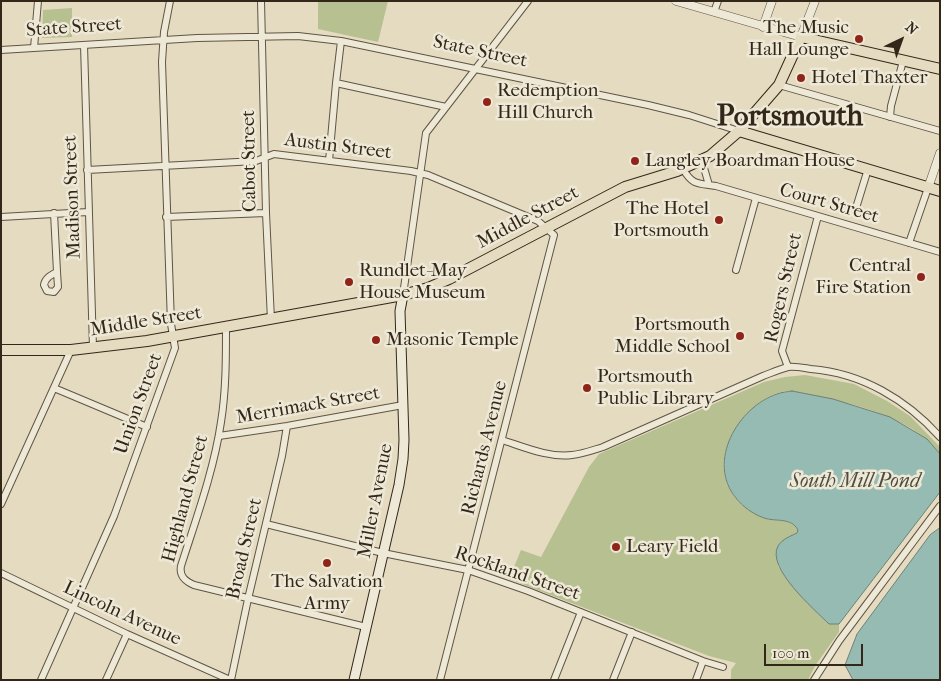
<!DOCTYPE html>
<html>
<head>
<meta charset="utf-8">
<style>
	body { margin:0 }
	#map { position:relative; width:941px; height:681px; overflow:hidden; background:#e5dbc1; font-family:"IM FELL French Canon",serif }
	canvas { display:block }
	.frame { position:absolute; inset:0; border:2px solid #332719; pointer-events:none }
	.north { position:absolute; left:876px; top:15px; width:50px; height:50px; -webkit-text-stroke:4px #eee8d7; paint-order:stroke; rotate:42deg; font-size:14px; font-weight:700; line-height:20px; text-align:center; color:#332719 }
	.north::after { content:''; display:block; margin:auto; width:18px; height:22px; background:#332719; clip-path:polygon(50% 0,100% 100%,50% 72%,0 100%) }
	.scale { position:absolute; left:764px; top:644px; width:99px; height:22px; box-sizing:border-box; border:2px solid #332719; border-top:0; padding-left:6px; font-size:15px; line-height:18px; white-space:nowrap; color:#332719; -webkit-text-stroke:4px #eee8d7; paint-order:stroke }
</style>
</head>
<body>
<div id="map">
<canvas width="941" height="681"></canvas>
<div class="frame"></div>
<div class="north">N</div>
<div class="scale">100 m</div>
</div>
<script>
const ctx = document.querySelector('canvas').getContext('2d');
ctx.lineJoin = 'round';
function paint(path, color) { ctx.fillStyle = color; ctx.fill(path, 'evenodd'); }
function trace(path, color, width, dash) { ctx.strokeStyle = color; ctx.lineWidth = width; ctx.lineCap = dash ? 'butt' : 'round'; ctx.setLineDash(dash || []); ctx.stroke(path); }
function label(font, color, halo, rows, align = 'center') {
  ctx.font = font + ' "IM FELL French Canon",serif'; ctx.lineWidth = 5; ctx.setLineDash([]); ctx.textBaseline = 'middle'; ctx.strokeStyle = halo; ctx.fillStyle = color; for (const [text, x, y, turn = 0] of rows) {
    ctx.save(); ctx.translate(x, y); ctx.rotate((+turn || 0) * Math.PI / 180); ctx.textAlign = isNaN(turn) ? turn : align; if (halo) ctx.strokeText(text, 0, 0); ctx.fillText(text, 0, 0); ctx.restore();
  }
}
const green = new Path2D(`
	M 318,1 L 388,1 L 378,42 L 318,29 Z
	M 72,8 L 72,37 L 42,38 L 43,10 Z
	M 805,375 L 854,384 L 887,401 L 910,416 L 940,447 L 940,454 C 936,449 932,444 927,440 C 923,436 917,433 912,429 C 883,412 852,403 819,397 C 806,394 792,389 778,393 C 760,398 746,415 736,429 C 724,446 720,467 728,486 C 735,501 750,513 764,518 C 776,522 791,517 798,530 L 797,533 L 778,566 L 804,599 L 829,624 L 839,624 L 839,632 L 815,666 L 808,680 L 731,680 L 731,670 L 736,663 L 709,656 L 509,579 L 521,550 L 541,557 L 589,467 L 599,454 L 764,382 L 785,377 Z`);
const water = new Path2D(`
	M 792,391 L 833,399 L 890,417 L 927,439 L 940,454 L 940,492 L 839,624 L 829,624 C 814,609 766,568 778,546 C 782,539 791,536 797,533 L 798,530 C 791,517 776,522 764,518 C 753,514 743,507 736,498 C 706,462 738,407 777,394 C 782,392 787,392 792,391 Z
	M 940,528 L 940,680 L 853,680 L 845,665 L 857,634 L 930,535 Z`);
const minor = new Path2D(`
	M 261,1 L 266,213 L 271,320
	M 714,12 L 718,1
	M 84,45 L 93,348
	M 34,48 L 38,1
	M 1,50 L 197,38 L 298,36 L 341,41 L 648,105 L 689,115 L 739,131
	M 336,83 L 446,107
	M 779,85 L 940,131
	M 890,117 L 891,106 L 903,61
	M 329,161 L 336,83 L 341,41
	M 702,161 L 709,185
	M 683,169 C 693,186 698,183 716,186 L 940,252
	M 87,170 L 256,161 L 274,154 L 411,171 L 428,175 L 538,221 L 554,235 L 440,680
	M 856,208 L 868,169
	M 54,213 L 57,272 C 51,275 45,278 44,285 L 47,291 L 54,292 L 58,287 L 57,272
	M 1,217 L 88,212
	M 166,217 L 266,213
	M 909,243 L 928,188
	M 736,270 L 756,198
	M 403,295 L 426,133 L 528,1
	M 226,327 C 226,359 226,391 221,422 C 214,470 196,519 181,566 C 179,576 185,581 194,585 L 366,627
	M 788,367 L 782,351 L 818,216
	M 54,388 L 147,427
	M 219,436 L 287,426 L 403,405
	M 502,440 C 524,447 549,458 572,455 C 583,454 593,450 603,447 L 763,376 C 771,373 780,369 788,367 C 795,366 804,368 811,369 C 862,373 907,400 940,437
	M 1,504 L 71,350
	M 266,524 L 383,553 L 468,570 L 528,591 L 703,661 L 723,667
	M 1,573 L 127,634 L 230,680
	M 41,680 L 114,516 L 175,348 L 171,324 L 162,62 L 164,32 L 170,1
	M 106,680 L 127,634
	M 231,680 L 248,599 L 282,456 L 287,426
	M 554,680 L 581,612
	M 613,680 L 632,632
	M 696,680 L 703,661
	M 814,680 L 839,641 L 940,506`);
const tertiary = new Path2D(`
	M 676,1 L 801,37 L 815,1
	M 763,27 L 772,1
	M 928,188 L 940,153`);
const secondary = new Path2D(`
	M 354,680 L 399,485 L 403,459 L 404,440 L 400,311 L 403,295`);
const primary = new Path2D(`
	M 739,131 L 940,191
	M 1,350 L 71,350 L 147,341 L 403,295 L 428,288 L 449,279 L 625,187 L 677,171 L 710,156 L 739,131 L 779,85 L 801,37 L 940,69`);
const markers = [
	[859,39,5,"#8f2418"],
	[801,78,5,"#8f2418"],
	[487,102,5,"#8f2418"],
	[635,161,5,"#8f2418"],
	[719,220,5,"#8f2418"],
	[921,277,5,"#8f2418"],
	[349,282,5,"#8f2418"],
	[740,336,5,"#8f2418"],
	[376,340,5,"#8f2418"],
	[587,388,5,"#8f2418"],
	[616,547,5,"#8f2418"],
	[327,563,5,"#8f2418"]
];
const streetNames = [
	["State Street",74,28,-4],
	["State Street",480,52,12],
	["Austin Street",338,147,7],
	["Cabot Street",250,161,-91],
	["Madison Street",73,197,-92],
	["Court Street",829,204,16],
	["Middle Street",528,218,-28],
	["Rogers Street",784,288,-77],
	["Middle Street",146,322,-9],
	["Union Street",139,404,-70],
	["Merrimack Street",308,406,-10],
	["Richards Avenue",485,448,-76],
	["Highland Street",186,499,-75],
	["Miller Avenue",376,501,-79],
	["Broad Street",245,549,-77],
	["Rockland Street",517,574,19],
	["Lincoln Avenue",122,614,25]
];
const poiNames = [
	["The Music",849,28,"right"],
	["Hall Lounge",849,50,"right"],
	["Hotel Thaxter",811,78],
	["Redemption",497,91],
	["Hill Church",497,113],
	["Langley Boardman House",645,161],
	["The Hotel",709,209,"right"],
	["Portsmouth",709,231,"right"],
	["Central",911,266,"right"],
	["Fire Station",911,288,"right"],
	["Rundlet-May",359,271],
	["House Museum",359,293],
	["Portsmouth",730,325,"right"],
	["Middle School",730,347,"right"],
	["Masonic Temple",386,340],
	["Portsmouth",597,377],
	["Public Library",597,399],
	["Leary Field",626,547],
	["The Salvation",327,582,"center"],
	["Army",327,604,"center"]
];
const waterNames = [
	["South Mill Pond",855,482]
];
const townNames = [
	["Portsmouth",790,118]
];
paint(green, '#b7c091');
paint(water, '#96bbb2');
trace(water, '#6e8075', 1);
trace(minor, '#605443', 8);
trace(tertiary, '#605443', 9);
trace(secondary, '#332719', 11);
trace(primary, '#332719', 12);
trace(minor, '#eee8d7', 6);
trace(tertiary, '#eee8d7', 8);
trace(secondary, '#eee8d7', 9);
trace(primary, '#e5dbc1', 10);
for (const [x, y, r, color] of markers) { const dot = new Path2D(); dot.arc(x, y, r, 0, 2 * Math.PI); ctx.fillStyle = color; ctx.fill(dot); trace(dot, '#eee8d7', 2); }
label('19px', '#332719', '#eee8d7', streetNames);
label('19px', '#332719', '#eee8d7', poiNames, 'left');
label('italic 20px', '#4c4c3f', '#eee8d7', waterNames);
label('bold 29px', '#332719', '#eee8d7', townNames);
</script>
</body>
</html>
